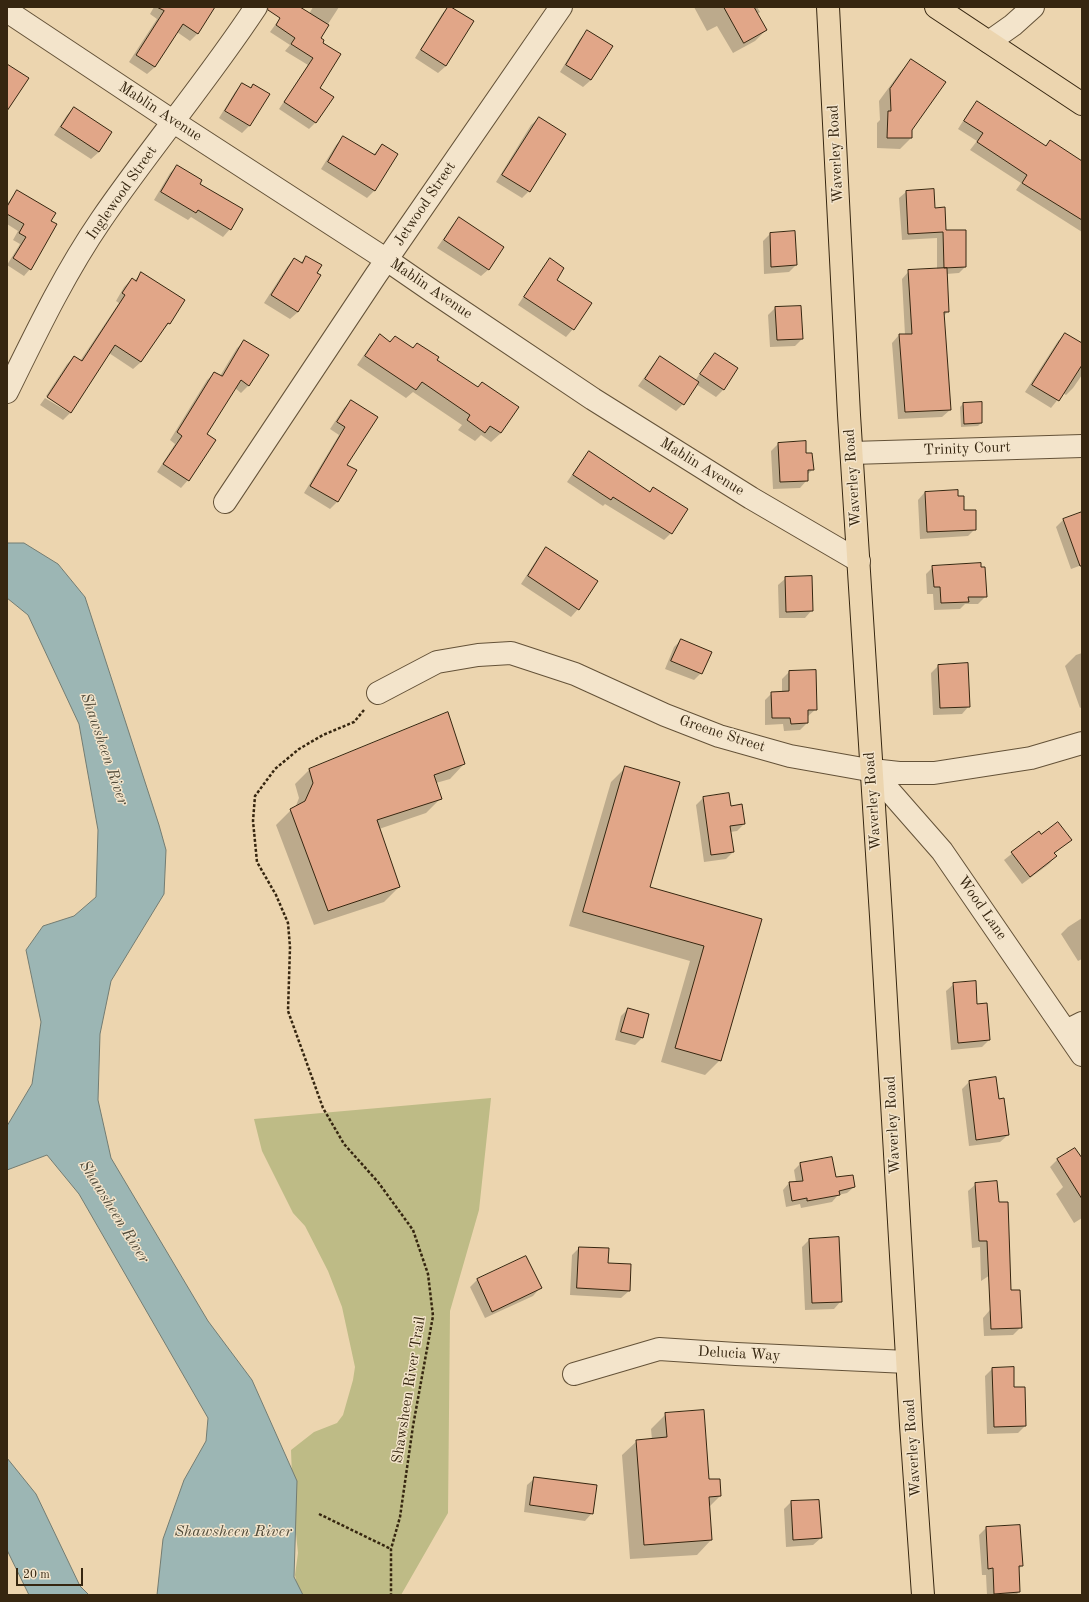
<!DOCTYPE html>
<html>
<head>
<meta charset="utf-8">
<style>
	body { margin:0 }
	#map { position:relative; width:1089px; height:1602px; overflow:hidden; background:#ecd5af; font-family:"Old Standard TT",serif }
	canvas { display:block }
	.frame { position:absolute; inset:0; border:8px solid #362610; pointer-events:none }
	.scale { position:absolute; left:16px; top:1568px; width:67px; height:18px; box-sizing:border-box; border:2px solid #362610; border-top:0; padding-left:5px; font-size:12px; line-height:14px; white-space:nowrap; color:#362610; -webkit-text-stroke:3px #f3e4cb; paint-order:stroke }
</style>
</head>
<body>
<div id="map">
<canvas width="1089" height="1602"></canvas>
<div class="frame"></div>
<div class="scale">20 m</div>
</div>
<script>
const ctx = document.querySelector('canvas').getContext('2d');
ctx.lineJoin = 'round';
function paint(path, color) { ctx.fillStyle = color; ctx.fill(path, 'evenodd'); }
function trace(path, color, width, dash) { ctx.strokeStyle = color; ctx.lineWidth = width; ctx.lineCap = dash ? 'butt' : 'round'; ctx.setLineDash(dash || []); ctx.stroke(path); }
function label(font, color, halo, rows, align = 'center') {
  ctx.font = font + ' "Old Standard TT",serif'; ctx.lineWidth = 3; ctx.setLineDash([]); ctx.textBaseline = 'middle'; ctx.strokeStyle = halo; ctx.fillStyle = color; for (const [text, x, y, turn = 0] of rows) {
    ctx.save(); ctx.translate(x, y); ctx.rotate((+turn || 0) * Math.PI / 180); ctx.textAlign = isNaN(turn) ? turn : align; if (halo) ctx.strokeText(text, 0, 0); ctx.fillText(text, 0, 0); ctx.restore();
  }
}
const green = new Path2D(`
	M 491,1098 L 479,1210 L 450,1311 L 448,1513 L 401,1595 L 299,1595 L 295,1575 L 298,1553 L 293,1505 L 291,1450 L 314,1432 L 337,1423 L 343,1415 L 353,1380 L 355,1367 L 342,1307 L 328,1271 L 305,1226 L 293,1213 L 262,1151 L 254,1119 Z`);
const water = new Path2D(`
	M 7,543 L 24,543 L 58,564 L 85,597 L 159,825 L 166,850 L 164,894 L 111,981 L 100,1034 L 98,1100 L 111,1158 L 208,1321 L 252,1380 L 297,1481 L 294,1577 L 303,1595 L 157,1595 L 163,1539 L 184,1480 L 206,1441 L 208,1418 L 79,1194 L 47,1155 L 7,1170 L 7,1126 L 32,1084 L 41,1022 L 26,950 L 43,926 L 74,916 L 96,897 L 98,830 L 79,724 L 28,615 L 7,598 Z
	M 7,1458 L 36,1494 L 80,1586 L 89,1595 L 29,1595 L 7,1550 Z`);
const shadow = new Path2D(`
	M 154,7 L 205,7 L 211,11 L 197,34 L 190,41 L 177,32 L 155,67 L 147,74 L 129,62 L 157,19 L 150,14 Z
	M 288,7 L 298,7 L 309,14 L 313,7 L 339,7 L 319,38 L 319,88 L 332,97 L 315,123 L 309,129 L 279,109 L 308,65 L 285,51 L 290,45 L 270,32 Z
	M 448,7 L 446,66 L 438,73 L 415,58 L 442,14 Z
	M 694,7 L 757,7 L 760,12 L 757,14 L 766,30 L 755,41 L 733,53 L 717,26 L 707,31 Z
	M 588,31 L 591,80 L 583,87 L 560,72 L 580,39 Z
	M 912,60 L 911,138 L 900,149 L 877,148 L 877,123 L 880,120 L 879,101 L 901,71 Z
	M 242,84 L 250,89 L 253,86 L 249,126 L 242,133 L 219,118 L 235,92 Z
	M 977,103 L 1045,146 L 1050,142 L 1082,170 L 1082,232 L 1016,190 L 1021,183 L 970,150 L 977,141 L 958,129 L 970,110 Z
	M 74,108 L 111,132 L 99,152 L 91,159 L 54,135 L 67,115 Z
	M 539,118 L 529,191 L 522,198 L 496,182 L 531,125 Z
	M 344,137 L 373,155 L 382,146 L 375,190 L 367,198 L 321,169 L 336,145 Z
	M 177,166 L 198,184 L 230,229 L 223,237 L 191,217 L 188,220 L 154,200 L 170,173 Z
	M 17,191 L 50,221 L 30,269 L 24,276 L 7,265 L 20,244 L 13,240 L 18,231 L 7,224 L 7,204 Z
	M 906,192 L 934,209 L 965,267 L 959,273 L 946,274 L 948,311 L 944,316 L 950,410 L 942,417 L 898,419 L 892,343 L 899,335 L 905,335 L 902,279 L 909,271 L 937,269 L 937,238 L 902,240 L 899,198 Z
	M 459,219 L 489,269 L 481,276 L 437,248 L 452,226 Z
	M 795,232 L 796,265 L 789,272 L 764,274 L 763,241 L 770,234 Z
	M 307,257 L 298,312 L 290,319 L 264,303 L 287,267 L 294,259 L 300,263 Z
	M 550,259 L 555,280 L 590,303 L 573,329 L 566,337 L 518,305 L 543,267 Z
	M 142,273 L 183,300 L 169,323 L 162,331 L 141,362 L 133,369 L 109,353 L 70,413 L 70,411 L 46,396 L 67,364 L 74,357 L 80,361 L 119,303 L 116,301 L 124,287 L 132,279 L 134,281 Z
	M 775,308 L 802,339 L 795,346 L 770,347 L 768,315 Z
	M 1065,334 L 1082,345 L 1082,375 L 1073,388 L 1066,395 L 1063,393 L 1051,408 L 1025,392 L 1058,341 Z
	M 380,336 L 389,342 L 395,337 L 412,349 L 436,360 L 477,388 L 482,383 L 501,433 L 491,442 L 481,435 L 475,441 L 458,430 L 462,425 L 413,392 L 406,398 L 357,365 L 371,345 Z
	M 245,341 L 249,385 L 241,393 L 235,388 L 206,434 L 188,480 L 181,488 L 157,472 L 175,444 L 170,440 L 207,380 L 215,373 L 220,376 L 237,348 Z
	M 715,354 L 737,369 L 723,390 L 716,397 L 696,384 L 683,404 L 676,411 L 638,386 L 653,365 L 660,358 L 695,381 L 708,361 Z
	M 45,398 L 70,413 L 63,420 L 40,405 Z
	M 351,401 L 345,465 L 355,471 L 337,502 L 330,509 L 304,493 L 339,435 L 330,429 L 344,408 Z
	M 963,404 L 981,423 L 978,426 L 961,427 L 960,407 Z
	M 778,444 L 805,454 L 812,470 L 807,475 L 807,480 L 800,488 L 773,489 L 771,451 Z
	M 589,452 L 650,492 L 653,489 L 671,533 L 664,540 L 605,504 L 603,506 L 567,482 L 582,460 Z
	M 925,492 L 957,497 L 963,511 L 975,529 L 968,536 L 920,539 L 918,500 Z
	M 1082,513 L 1082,565 L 1071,569 L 1056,527 L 1063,520 Z
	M 547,548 L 578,609 L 571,617 L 521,584 L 539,556 Z
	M 933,567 L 986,596 L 978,604 L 965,604 L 960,609 L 934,610 L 933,594 L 927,594 L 926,574 Z
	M 786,578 L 812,610 L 805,618 L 779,618 L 778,585 Z
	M 681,640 L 701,673 L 694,680 L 665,669 L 674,647 Z
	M 1082,653 L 1082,707 L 1080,708 L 1065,666 L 1076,655 Z
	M 938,666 L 969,706 L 962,714 L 933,715 L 931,673 Z
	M 789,672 L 816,709 L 807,717 L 807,723 L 800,730 L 784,731 L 783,724 L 765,725 L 765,700 L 772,693 L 782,692 L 782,679 Z
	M 464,764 L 450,779 L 436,783 L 441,798 L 426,813 L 379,829 L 399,887 L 384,902 L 314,925 L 276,825 L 291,810 L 295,808 L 299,798 L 295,784 L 309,770 Z
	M 626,767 L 648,888 L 760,920 L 720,1060 L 705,1075 L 661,1062 L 690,961 L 569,926 L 611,782 Z
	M 703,798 L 730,807 L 744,824 L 737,831 L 730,832 L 733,852 L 726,859 L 704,862 L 696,805 Z
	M 1039,832 L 1041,836 L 1070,840 L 1054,854 L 1056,856 L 1049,864 L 1022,884 L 1004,860 Z
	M 1082,918 L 1082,959 L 1078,961 L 1061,934 L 1068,927 Z
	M 954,984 L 976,1005 L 989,1040 L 982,1047 L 951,1050 L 946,991 Z
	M 628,1009 L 642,1038 L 635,1045 L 615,1040 L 621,1016 Z
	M 969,1082 L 998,1100 L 1008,1135 L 1000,1142 L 969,1146 L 962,1089 Z
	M 1075,1149 L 1082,1160 L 1082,1218 L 1074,1223 L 1056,1194 L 1063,1187 L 1050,1167 L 1057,1160 Z
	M 800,1164 L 835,1178 L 854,1187 L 847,1193 L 838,1195 L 832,1202 L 801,1208 L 800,1204 L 786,1207 L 783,1190 L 789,1183 L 796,1182 L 794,1170 Z
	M 976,1184 L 998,1203 L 1007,1203 L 1009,1239 L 1008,1240 L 1001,1268 L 981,1281 L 980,1247 L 972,1248 L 968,1191 Z
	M 838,1238 L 841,1301 L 834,1309 L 805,1310 L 802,1247 L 809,1240 Z
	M 579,1248 L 607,1264 L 629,1291 L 621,1298 L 570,1295 L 572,1255 Z
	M 526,1257 L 540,1288 L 533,1296 L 485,1318 L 470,1287 L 477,1280 Z
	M 990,1310 L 1021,1327 L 1013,1335 L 984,1336 L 983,1318 Z
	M 992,1369 L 1013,1388 L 1025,1426 L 1018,1433 L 987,1434 L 985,1376 Z
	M 666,1414 L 708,1480 L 720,1496 L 709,1507 L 711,1540 L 697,1555 L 630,1559 L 622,1455 L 637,1441 L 652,1440 L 651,1429 Z
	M 535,1478 L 592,1513 L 585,1521 L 524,1512 L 527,1485 Z
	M 818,1501 L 821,1538 L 813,1545 L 786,1547 L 784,1509 L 791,1502 Z
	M 986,1528 L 1022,1566 L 1018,1569 L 1019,1592 L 1016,1595 L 987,1595 L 986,1575 L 982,1575 L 979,1535 Z`);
const building = new Path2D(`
	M 157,7 L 215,7 L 198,34 L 183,24 L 155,67 L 136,55 L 164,11 Z
	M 268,7 L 300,7 L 329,25 L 321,38 L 324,40 L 323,43 L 341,54 L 320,88 L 334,97 L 316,123 L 284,102 L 313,58 L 291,44 L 295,38 L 276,25 L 280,18 L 268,10 Z
	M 448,7 L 451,7 L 474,21 L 446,66 L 421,50 Z
	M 724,7 L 754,7 L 767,30 L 744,43 Z
	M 587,30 L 613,46 L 591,80 L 566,65 Z
	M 911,59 L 946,82 L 912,130 L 912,138 L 887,138 L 888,111 L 891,111 L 890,89 Z
	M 7,64 L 29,78 L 7,111 Z
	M 242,83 L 251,88 L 253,84 L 270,94 L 250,126 L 225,111 Z
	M 977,101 L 1046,146 L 1050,140 L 1082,161 L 1082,220 L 1022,183 L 1027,175 L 977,142 L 983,133 L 964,121 Z
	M 74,107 L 112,132 L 99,152 L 61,127 Z
	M 539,117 L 566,134 L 530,192 L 502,175 Z
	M 343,136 L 375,155 L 382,144 L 398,154 L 375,191 L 328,162 Z
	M 177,165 L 202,180 L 200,184 L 243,209 L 231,230 L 198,210 L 196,213 L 161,192 Z
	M 934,189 L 935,208 L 945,207 L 946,230 L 966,230 L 966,267 L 944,268 L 943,232 L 908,234 L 906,191 Z
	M 17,190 L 56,213 L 51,221 L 57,224 L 31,270 L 13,258 L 26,237 L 19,233 L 24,224 L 7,214 L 7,207 Z
	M 459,217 L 504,247 L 489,270 L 444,240 Z
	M 795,231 L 797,265 L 771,267 L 770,233 Z
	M 306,256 L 322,265 L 317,273 L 321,275 L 298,312 L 271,295 L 294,258 L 302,263 Z
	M 550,258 L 564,268 L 557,280 L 592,303 L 574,330 L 524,297 Z
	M 947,268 L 949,312 L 944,312 L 951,410 L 905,412 L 899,334 L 912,334 L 908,270 Z
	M 141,272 L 185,300 L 170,324 L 168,323 L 141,362 L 115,345 L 71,413 L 47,397 L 74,356 L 82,361 L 125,295 L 122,293 L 132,278 L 136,281 Z
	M 801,306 L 803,339 L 777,340 L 775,307 Z
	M 1065,333 L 1082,343 L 1082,365 L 1059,401 L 1032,385 Z
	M 380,334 L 390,342 L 395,336 L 413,348 L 417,343 L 439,357 L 437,360 L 478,387 L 482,382 L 519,407 L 501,433 L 490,426 L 485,433 L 467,420 L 470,415 L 422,382 L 416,390 L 365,356 Z
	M 244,340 L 269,355 L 249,386 L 241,380 L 207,434 L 216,440 L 189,481 L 163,464 L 182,436 L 177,432 L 214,372 L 222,376 Z
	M 715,353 L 738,368 L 724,390 L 700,374 Z
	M 660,356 L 699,382 L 684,405 L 645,379 Z
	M 351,400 L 378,417 L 347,465 L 357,470 L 338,502 L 310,486 L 345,427 L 337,422 Z
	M 982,402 L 982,423 L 964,424 L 963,403 Z
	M 806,441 L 806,453 L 812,453 L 814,470 L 808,470 L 808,481 L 780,482 L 778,443 Z
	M 589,451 L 650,492 L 653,487 L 688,509 L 672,534 L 613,497 L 611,500 L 573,475 Z
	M 958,490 L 958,496 L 964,496 L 964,510 L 976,510 L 976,530 L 927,532 L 925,492 Z
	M 1082,512 L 1082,566 L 1080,566 L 1063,519 Z
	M 546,547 L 598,581 L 579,610 L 528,576 Z
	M 981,563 L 981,567 L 985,567 L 987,597 L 968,597 L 969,602 L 941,603 L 940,587 L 934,587 L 932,566 Z
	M 812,576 L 813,611 L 786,612 L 785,577 Z
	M 681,639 L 712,652 L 702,674 L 671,661 Z
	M 968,663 L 970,707 L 940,708 L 938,665 Z
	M 816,670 L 817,710 L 808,710 L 808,723 L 791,724 L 790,718 L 772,718 L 771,692 L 789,691 L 789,671 Z
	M 448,712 L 465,764 L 434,775 L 442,799 L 377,820 L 400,887 L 328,911 L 290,809 L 305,801 L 313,783 L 309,769 Z
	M 625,766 L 680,782 L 650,887 L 762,919 L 721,1061 L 675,1048 L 704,946 L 583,912 Z
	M 729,793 L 731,806 L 742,804 L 745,824 L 730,826 L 734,852 L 711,855 L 703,797 Z
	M 1058,822 L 1072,840 L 1054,853 L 1057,856 L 1030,877 L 1011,852 L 1039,831 L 1041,834 Z
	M 976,981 L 977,1004 L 987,1003 L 990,1040 L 958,1043 L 953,983 Z
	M 628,1008 L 649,1014 L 643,1038 L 621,1032 Z
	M 996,1077 L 999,1099 L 1004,1098 L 1009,1135 L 976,1140 L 969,1081 Z
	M 1075,1148 L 1082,1158 L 1082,1199 L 1057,1159 Z
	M 832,1157 L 836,1177 L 853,1175 L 855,1187 L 839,1191 L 840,1195 L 807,1201 L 807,1198 L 792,1201 L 789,1182 L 803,1181 L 800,1163 Z
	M 997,1181 L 999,1202 L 1008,1202 L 1011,1290 L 1020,1290 L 1022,1328 L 991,1329 L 987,1241 L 979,1241 L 975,1183 Z
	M 839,1237 L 842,1302 L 812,1303 L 809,1239 Z
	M 579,1247 L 609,1248 L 608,1263 L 631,1264 L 630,1291 L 577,1288 Z
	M 526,1256 L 542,1288 L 492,1312 L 477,1279 Z
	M 1014,1367 L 1014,1387 L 1025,1387 L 1026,1426 L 994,1427 L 992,1368 Z
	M 704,1410 L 709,1479 L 720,1479 L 721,1496 L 709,1497 L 712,1540 L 644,1545 L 636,1440 L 667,1437 L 665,1413 Z
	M 534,1477 L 597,1485 L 593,1514 L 530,1505 Z
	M 819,1500 L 822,1538 L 793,1540 L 791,1501 Z
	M 1020,1525 L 1023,1566 L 1019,1566 L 1020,1592 L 994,1594 L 993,1568 L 988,1569 L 986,1527 Z`);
const path = new Path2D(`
	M 364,710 L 354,722 L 323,735 L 299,749 L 275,769 L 255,796 L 253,821 L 257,862 L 276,895 L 288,923 L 290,947 L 288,1011 L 323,1108 L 344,1144 L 378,1182 L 413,1230 L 428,1274 L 433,1316 L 413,1426 L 400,1517 L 391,1549 L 391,1595
	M 319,1514 L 391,1549`);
const minor = new Path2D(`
	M 7,11 L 174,122 L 387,260 L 432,291 L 593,399 L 751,498 L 859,561
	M 989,42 L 1013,25 L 1033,7
	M 7,392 C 36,333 64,274 101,220 C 151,147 208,80 256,7
	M 852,453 L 1082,446
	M 225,502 L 376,275 L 561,7
	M 378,693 L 437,662 L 478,655 L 511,653 L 575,674 L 665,715 L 719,736 L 790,756 L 863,769 L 899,773 L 934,773 L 1031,758 L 1082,743
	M 871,770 L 942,851 L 1082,1055
	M 1066,1031 L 1082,1023
	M 574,1374 L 659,1349 L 736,1354 L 907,1362`);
const major = new Path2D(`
	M 828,7 L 849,415 L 881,916 L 911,1425 L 923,1595
	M 936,7 L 1082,104`);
const streetNames = [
	["Mablin Avenue",160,112,33],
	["Waverley Road",836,154,-93],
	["Inglewood Street",122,193,-55],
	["Jetwood Street",425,204,-56],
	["Mablin Avenue",431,289,34],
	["Trinity Court",967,449,-2],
	["Mablin Avenue",702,467,32],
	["Waverley Road",853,478,-94],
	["Greene Street",722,734,18],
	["Waverley Road",873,801,-94],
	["Wood Lane",982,908,55],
	["Waverley Road",893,1125,-93],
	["Delucia Way",739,1354,3],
	["Shawsheen River Trail",409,1390,-81],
	["Waverley Road",913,1448,-94]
];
const waterNames = [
	["Shawsheen River",104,749,71],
	["Shawsheen River",114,1212,58],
	["Shawsheen River",233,1532]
];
paint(green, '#bebb86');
paint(water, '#9cb6b4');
trace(water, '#737c72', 1);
paint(shadow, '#0003');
paint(building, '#e1a688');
trace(building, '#362610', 1);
trace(minor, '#645238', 24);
trace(major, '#362610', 24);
trace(path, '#362610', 2.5, [3, 2]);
trace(minor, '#f3e4cb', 22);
trace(major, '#ecd5af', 22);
label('15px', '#362610', '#f3e4cb', streetNames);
label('italic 16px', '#504a39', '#f3e4cb', waterNames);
</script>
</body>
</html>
